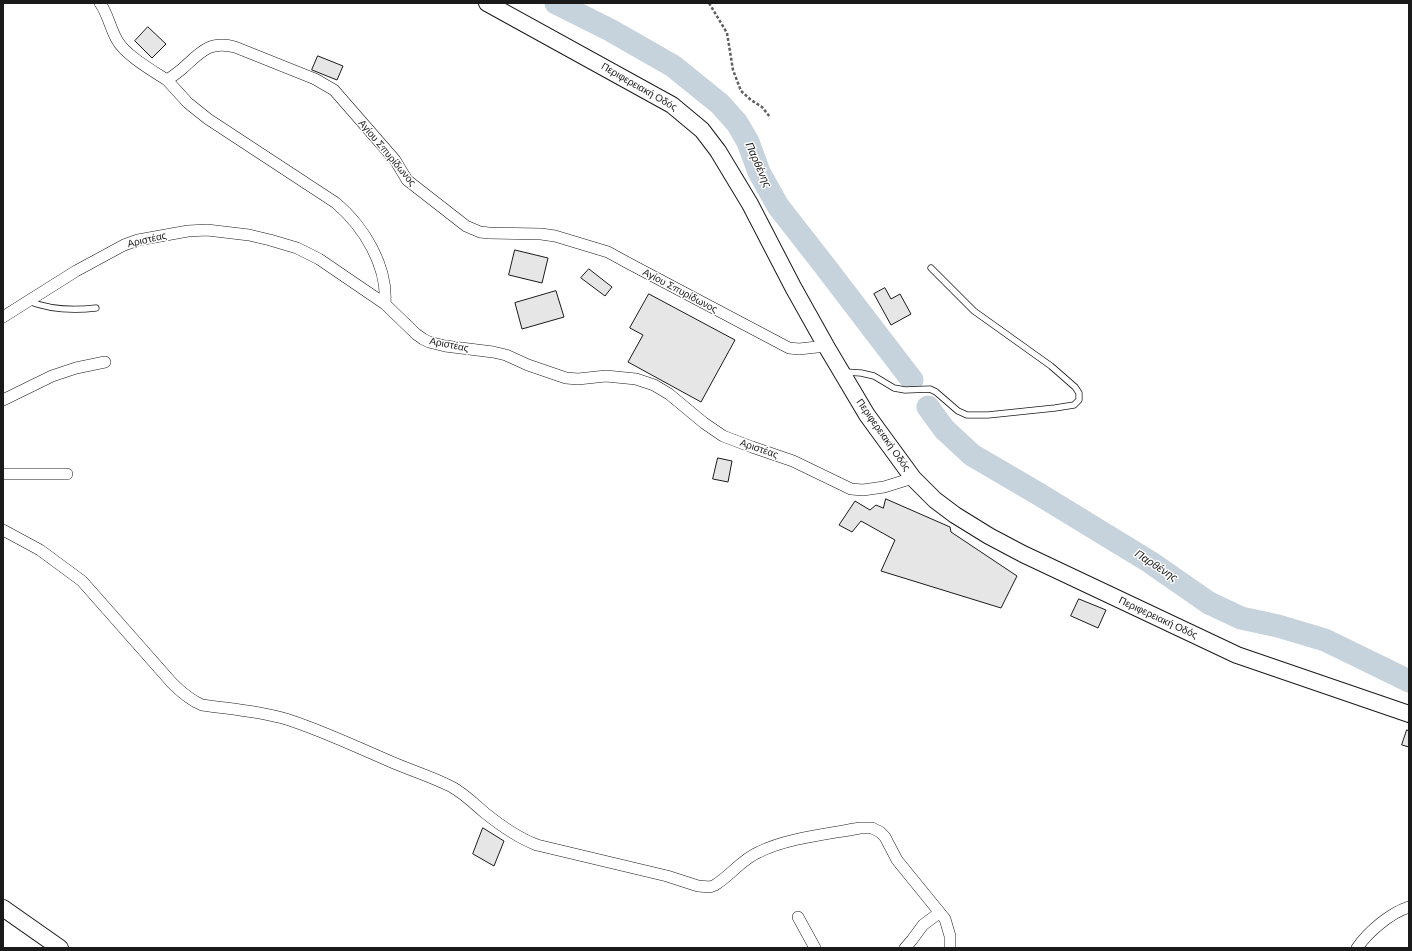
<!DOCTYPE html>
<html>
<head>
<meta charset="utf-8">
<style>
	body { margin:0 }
	#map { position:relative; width:1412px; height:951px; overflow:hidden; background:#fff; font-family:Montserrat,sans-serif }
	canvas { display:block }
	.frame { position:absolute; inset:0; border:4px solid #1a1a1a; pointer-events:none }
</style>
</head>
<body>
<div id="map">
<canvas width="1412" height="951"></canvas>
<div class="frame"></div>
</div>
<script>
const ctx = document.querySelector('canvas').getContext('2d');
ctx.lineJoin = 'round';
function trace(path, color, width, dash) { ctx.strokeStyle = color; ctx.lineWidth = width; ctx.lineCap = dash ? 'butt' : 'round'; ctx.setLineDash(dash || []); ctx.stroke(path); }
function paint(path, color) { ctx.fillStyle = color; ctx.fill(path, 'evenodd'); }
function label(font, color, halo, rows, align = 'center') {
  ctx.font = font + ' Montserrat,sans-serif'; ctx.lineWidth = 3; ctx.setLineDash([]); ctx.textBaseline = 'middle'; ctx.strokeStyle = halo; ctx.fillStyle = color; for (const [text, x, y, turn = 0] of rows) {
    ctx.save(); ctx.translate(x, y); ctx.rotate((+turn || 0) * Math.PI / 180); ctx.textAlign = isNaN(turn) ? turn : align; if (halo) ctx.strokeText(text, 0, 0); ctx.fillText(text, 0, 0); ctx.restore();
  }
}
const river = new Path2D(`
	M 556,3 L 610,30 L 673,66 L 720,104 L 737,123 L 748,142 L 759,172 L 778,206 L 824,265 L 912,380
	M 928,407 L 944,429 L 972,455 L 1037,493 L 1150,562 L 1209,603 L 1241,618 L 1278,626 L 1325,640 L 1409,681`);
const building = new Path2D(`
	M 148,27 L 166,44 L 152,58 L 135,41 Z
	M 318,56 L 343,66 L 337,80 L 312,70 Z
	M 515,250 L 548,258 L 542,283 L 509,275 Z
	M 589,269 L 612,287 L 605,296 L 581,278 Z
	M 885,288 L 891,299 L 900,294 L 911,314 L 891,325 L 874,294 Z
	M 556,291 L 564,317 L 522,329 L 515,303 Z
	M 649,294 L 735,340 L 701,402 L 628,362 L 643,335 L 630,328 Z
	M 718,458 L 732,461 L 728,482 L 713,479 Z
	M 886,499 L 950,527 L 951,532 L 1017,576 L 1001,608 L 881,571 L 895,540 L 861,521 L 852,532 L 839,525 L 855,501 L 870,510 L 876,505 L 883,508 Z
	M 1079,599 L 1106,610 L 1098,628 L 1071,616 Z
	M 1407,730 L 1409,731 L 1409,747 L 1402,745 Z
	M 483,828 L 504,841 L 494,866 L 473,854 Z`);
const path = new Path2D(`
	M 709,3 L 727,33 L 733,70 L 741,91 L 751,100 L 762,107 L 770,117`);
const lane = new Path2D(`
	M 28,301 C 51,310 72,311 96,308
	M 845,372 L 861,373 L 874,376 L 894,388 L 905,390 L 930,389 L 936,392 L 958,411 L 967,415 L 988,415 L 1055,408 L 1074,405 L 1079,400 L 1079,393 L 1075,387 L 1051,366 L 974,311 L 931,268`);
const street = new Path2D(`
	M 100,3 C 108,14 110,28 117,40 C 125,55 153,71 167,80 C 172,77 177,73 182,69 C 200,53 209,40 235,47 L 315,79 L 334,90 L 395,160 L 407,180 L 466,226 L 480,232 L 489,233 L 541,234 L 555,236 L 608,252 L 628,263 L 789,348 L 799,349 L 826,346
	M 167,80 L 188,103 L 208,119 L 336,203 C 364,227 388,266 385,304
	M 3,317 L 76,271 L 124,245 L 138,240 L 188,231 L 207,230 L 249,235 L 270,240 L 297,248 L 319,259 L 385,304 L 416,334 L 423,339 L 429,342 L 445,346 L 493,352 L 506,355 L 528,365 L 566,378 L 578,379 L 606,376 L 636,379 L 654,385 L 669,394 L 704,423 L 723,436 L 752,447 L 793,461 L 851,489 L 863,490 L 884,487 L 913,478
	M 3,400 L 52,376 L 76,368 L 105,362
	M 3,474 L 67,474
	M 3,530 L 40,550 L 82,581 L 172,683 C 181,692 190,700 202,705 C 230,709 259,711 286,719 C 321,730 354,746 387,760 C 409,770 431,776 452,787 C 466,795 473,803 485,813 C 500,825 518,838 537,845 L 667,876 L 698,886 L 710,887 L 715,885 C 730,876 742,859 759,852 C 787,838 828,834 860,828 L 872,828 L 880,832 L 885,837 L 897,860 L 945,919 L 950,936 L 950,948
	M 798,917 L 815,948
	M 905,948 L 912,940 L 923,925 L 939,913
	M 1357,948 C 1368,932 1390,913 1409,907`);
const secondary = new Path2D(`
	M 487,3 L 672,105 L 702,130 L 718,151 L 750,204 L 793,287 L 826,346 L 867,415 L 913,478 L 935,500 L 955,515 L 989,536 L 1023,554 L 1237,655 L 1409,714
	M 3,908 L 60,948`);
const streetNames = [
	["Περιφερειακή Οδός",639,87,30],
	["Αγίου Σπυρίδωνος",387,153,50],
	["Αριστέας",147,240,-13],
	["Αγίου Σπυρίδωνος",680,291,28],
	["Αριστέας",449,345,11],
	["Περιφερειακή Οδός",883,435,55],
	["Αριστέας",759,449,19],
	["Περιφερειακή Οδός",1158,618,25]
];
const waterNames = [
	["Παρθένης",758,165,66],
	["Παρθένης",1156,566,33]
];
trace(river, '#c6d2dc', 23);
paint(building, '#e6e6e6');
trace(building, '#1a1a1a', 1);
trace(lane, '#1a1a1a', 7);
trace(street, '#1a1a1a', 12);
trace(secondary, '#1a1a1a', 18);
trace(path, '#5f5f5f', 2.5, [3, 2]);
trace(lane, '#fff', 5.5);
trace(street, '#fff', 11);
trace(secondary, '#fff', 16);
label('10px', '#1a1a1a', '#fff', streetNames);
label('italic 11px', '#1a1a1a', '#fff', waterNames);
</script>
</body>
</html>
